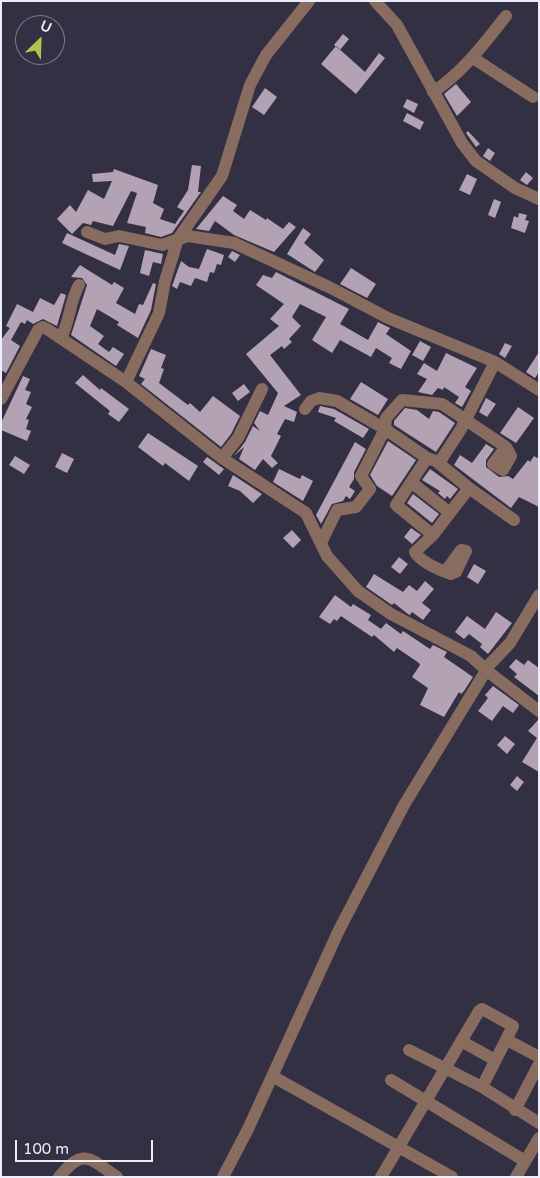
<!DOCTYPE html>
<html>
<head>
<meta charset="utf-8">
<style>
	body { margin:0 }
	#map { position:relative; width:540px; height:1178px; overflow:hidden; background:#323042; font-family:"Varela Round",sans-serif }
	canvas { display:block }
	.frame { position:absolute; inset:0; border:2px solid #eeeefa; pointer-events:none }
	.north { position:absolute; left:15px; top:15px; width:50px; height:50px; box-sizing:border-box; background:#323042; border:1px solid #7d7c8c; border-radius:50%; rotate:24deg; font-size:14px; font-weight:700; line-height:20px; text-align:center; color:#eeeefa }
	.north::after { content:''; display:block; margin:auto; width:18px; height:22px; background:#b5c249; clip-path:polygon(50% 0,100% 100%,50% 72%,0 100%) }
	.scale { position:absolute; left:15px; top:1140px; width:138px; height:22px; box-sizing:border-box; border:2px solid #eeeefa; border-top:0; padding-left:6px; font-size:15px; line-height:18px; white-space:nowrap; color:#eeeefa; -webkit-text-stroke:4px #323042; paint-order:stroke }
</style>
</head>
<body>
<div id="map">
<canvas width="540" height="1178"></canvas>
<div class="frame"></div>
<div class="north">U</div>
<div class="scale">100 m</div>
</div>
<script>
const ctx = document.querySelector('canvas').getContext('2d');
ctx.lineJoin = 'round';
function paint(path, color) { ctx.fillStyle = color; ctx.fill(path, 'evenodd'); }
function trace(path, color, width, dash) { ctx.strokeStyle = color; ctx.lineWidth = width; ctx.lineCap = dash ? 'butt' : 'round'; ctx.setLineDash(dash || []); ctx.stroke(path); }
const building = new Path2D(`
	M 343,34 L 349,39 L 340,50 L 334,45 Z
	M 336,46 L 365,72 L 379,53 L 385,58 L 356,94 L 321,64 Z
	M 456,84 L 471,102 L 457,116 L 444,94 Z
	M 265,88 L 277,97 L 264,115 L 252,107 Z
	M 407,99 L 418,104 L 414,113 L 403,107 Z
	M 407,113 L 424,122 L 420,130 L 403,121 Z
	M 468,131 L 480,144 L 476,147 L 466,133 Z
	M 488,148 L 495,153 L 490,161 L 483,156 Z
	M 192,165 L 201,166 L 198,192 L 201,192 L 172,233 L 161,237 L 145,233 L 146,227 L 127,223 L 137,193 L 131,191 L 113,226 L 93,221 L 91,225 L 83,223 L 72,234 L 57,219 L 70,205 L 76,212 L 88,190 L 104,199 L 112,181 L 93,182 L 92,174 L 113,172 L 114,169 L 158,185 L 153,203 L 164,209 L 160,219 L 175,224 L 184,211 L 177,207 L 188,190 Z
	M 526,172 L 533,178 L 527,185 L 520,180 Z
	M 467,174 L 477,179 L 470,195 L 459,190 Z
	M 223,196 L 237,205 L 233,211 L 244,219 L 250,210 L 266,220 L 267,218 L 283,229 L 289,222 L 296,227 L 274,252 L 234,235 L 215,221 L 209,231 L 196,229 Z
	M 494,199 L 501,202 L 495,218 L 488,215 Z
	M 519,213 L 527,215 L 525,220 L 529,221 L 525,233 L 511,228 L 514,216 L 518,218 Z
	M 303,228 L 311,234 L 304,243 L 324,260 L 315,272 L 287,254 Z
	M 67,233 L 115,255 L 119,244 L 129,246 L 120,270 L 62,243 Z
	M 207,249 L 224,255 L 221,265 L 217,264 L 214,273 L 210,272 L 207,282 L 195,278 L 191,286 L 180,282 L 177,289 L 172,286 L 181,261 L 189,267 L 199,269 Z
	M 145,250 L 163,254 L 161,264 L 153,262 L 149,276 L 140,273 Z
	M 232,251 L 240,255 L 235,262 L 228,257 Z
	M 80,265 L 112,285 L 114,282 L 124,288 L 116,303 L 135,314 L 139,304 L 143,305 L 153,283 L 156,284 L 151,310 L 138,338 L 117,325 L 119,322 L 97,309 L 90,326 L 104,336 L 98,344 L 109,352 L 113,347 L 124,354 L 116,366 L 71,335 L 87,285 L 82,278 L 71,277 Z
	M 351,268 L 376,284 L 367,298 L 340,284 Z
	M 276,272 L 349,309 L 340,324 L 368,340 L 378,322 L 390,328 L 386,334 L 411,351 L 401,369 L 389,363 L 392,358 L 376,348 L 371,357 L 340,340 L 332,353 L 312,340 L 326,317 L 300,304 L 292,317 L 301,326 L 289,339 L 292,342 L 284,349 L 282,346 L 270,355 L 301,395 L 284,406 L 297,412 L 294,422 L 285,419 L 277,434 L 281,436 L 271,456 L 278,463 L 272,468 L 263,459 L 255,470 L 239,459 L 244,447 L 234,456 L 245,442 L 253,426 L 260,431 L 254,423 L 260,411 L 268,415 L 278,393 L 246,354 L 279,326 L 270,319 L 284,304 L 256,285 L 263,275 L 272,278 Z
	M 61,293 L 66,295 L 57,326 L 43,319 L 33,324 L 27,320 L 25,324 L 21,322 L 11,340 L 20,346 L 6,373 L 1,370 L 1,340 L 10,328 L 6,326 L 17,304 L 33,312 L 40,298 L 54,305 Z
	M 420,341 L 431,347 L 423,361 L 412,355 Z
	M 505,343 L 512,346 L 505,358 L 499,354 Z
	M 151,349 L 166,355 L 161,368 L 164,369 L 159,383 L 188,405 L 190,403 L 200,412 L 213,396 L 240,416 L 231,434 L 221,447 L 141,384 L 145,379 L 139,376 Z
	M 539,352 L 539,372 L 535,378 L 526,372 Z
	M 446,353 L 477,368 L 465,387 L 471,391 L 462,407 L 455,403 L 459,397 L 444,387 L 443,390 L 438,388 L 432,395 L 418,392 L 427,379 L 417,374 L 424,363 L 437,371 Z
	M 83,375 L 100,390 L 101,388 L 129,409 L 119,422 L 108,414 L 110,411 L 75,383 Z
	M 23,376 L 30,379 L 25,390 L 31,392 L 26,404 L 32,407 L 26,419 L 29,420 L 26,429 L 31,431 L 27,441 L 1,430 L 1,423 Z
	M 361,382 L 388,399 L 378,415 L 350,399 Z
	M 244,384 L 250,392 L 238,401 L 232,393 Z
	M 486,398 L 496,404 L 487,417 L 479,412 Z
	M 320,406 L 334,409 L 369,429 L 363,438 L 334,421 L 336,418 L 318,412 Z
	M 518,407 L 534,418 L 516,443 L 500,433 Z
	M 405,408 L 417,410 L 429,419 L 433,411 L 439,412 L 455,423 L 436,452 L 394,425 L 394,421 Z
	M 148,433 L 198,466 L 189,481 L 165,463 L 163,466 L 138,447 Z
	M 388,441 L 416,460 L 392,496 L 377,486 L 370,475 Z
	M 355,442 L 366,449 L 354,472 L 354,479 L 349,487 L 355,491 L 350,499 L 346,496 L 343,501 L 332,504 L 321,524 L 316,515 Z
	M 486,444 L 494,449 L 486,460 L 486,467 L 499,477 L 508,476 L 513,479 L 528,460 L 530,462 L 534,456 L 539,459 L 539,507 L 519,497 L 511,508 L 454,465 L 460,455 L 472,463 Z
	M 62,453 L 74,459 L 67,473 L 55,467 Z
	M 15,456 L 30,465 L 24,474 L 9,465 Z
	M 207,457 L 224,469 L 219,475 L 203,462 Z
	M 279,469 L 300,479 L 302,475 L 313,481 L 303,501 L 273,482 Z
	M 430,469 L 458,489 L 450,499 L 447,496 L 445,499 L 438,493 L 440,491 L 422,480 Z
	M 233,475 L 262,494 L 253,503 L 240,491 L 228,486 Z
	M 413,494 L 439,514 L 432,523 L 407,503 Z
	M 411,528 L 421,535 L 412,544 L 404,537 Z
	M 292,530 L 301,540 L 293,548 L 283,538 Z
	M 399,557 L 408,564 L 400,574 L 391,567 Z
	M 474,564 L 486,571 L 478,584 L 467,577 Z
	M 374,574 L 403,592 L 409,585 L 417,591 L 425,581 L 434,589 L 422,603 L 431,610 L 423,620 L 412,612 L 410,615 L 408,614 L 394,603 L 392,605 L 366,587 Z
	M 335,595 L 351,607 L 353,604 L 371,615 L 368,620 L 381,629 L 386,623 L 401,634 L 403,631 L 430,649 L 433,645 L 447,652 L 444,657 L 473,677 L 464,691 L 461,694 L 459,692 L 444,717 L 420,705 L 428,688 L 412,677 L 420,665 L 419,663 L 397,648 L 394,652 L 374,635 L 372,637 L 341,616 L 337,621 L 334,619 L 330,624 L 319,617 Z
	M 496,612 L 512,623 L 488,654 L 480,647 L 482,644 L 469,634 L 464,639 L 455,632 L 467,616 L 485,629 Z
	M 516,659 L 524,665 L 528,660 L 539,668 L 539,696 L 514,677 L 517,674 L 509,667 Z
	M 493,686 L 519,705 L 513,713 L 503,706 L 492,721 L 478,711 L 488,698 L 485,695 Z
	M 539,719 L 539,772 L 522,762 L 537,738 L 528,731 Z
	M 505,736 L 515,744 L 507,754 L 497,745 Z
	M 517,776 L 524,782 L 517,791 L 510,785 Z`);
const minor = new Path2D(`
	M 375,1 L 397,25 L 462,143 L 476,161 L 515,188 L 539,199
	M 473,58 L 533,97
	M 433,92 C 463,72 483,45 506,16
	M 87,232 L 105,239 L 119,236 L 162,245 L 188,236 L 234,243 L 331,288 L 388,318 L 495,362
	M 61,338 C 70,321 70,300 79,285
	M 126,382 L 159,313 L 165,281 L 178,239 L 222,176 L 250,85 L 266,55 L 309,1
	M 1,399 L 38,330 L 43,327 L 47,329 L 126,382 L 222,458 L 306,513 L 327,556 L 358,591 L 391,614 L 471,656 L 486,670 L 539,711
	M 305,409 L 311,401 L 319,398 L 337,401 L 385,429 L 427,458 L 436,461 L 469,488 L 514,520
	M 222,458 L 238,438 L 262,389
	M 427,458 L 396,505 L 433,535
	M 439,463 L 461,429 L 495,362 L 539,390
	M 411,482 L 450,513
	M 322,541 L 337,510 L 356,507 L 370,489 L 361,476 L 385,429 L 386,418 L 402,400 L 442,404 L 506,447 L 511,456 L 503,470 L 493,464 L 506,447
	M 445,572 L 461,550 L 466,551 L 456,572 L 451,574 C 441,571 419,561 415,552 L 433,535 L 469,488
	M 507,1040 L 539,1057
	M 461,1041 L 495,1060
	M 409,1050 L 482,1087 L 539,1123
	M 272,1076 L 452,1177
	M 391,1080 L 525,1161
	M 515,1110 L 539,1064
	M 59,1177 C 84,1147 89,1158 117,1177
	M 223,1177 L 248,1129 L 339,930 L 404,805 L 490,664 L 510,643 L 539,595
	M 381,1177 L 479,1011 L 482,1009 L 513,1026 L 482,1087
	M 516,1177 L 539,1138`);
paint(building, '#b3a2b4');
trace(minor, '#896c60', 12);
</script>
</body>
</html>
